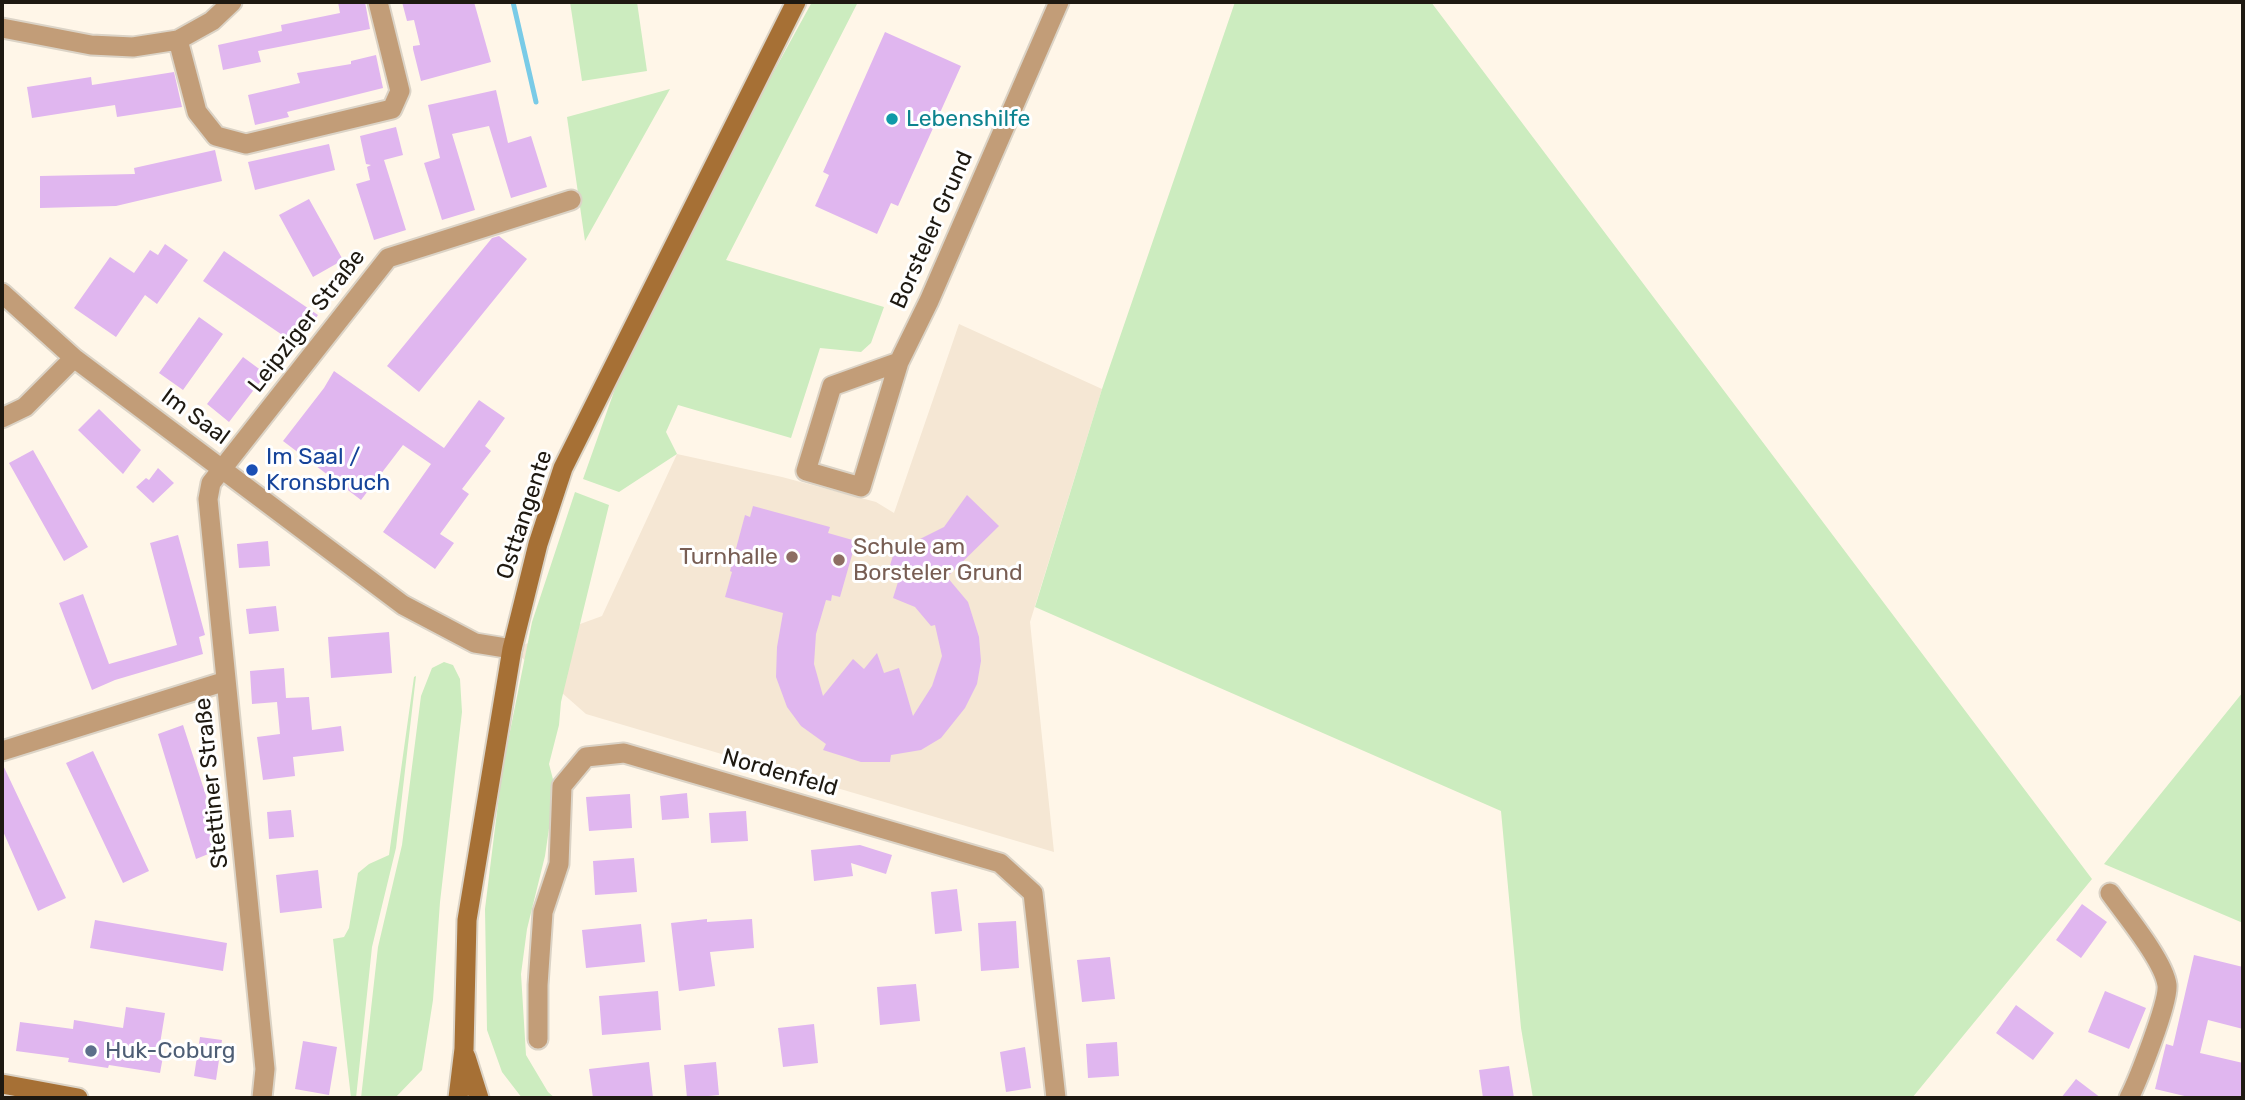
<!DOCTYPE html>
<html>
<head>
<meta charset="utf-8">
<style>
	body { margin:0 }
	#map { position:relative; width:2245px; height:1100px; overflow:hidden; background:#fff6e8; font-family:Rubik,sans-serif }
	canvas { display:block }
	.frame { position:absolute; inset:0; border:4px solid #1e1911; pointer-events:none }
</style>
</head>
<body>
<div id="map">
<canvas width="2245" height="1100"></canvas>
<div class="frame"></div>
</div>
<script>
const ctx = document.querySelector('canvas').getContext('2d');
ctx.lineJoin = 'round';
function paint(path, color) { ctx.fillStyle = color; ctx.fill(path, 'evenodd'); }
function trace(path, color, width, dash) { ctx.strokeStyle = color; ctx.lineWidth = width; ctx.lineCap = dash ? 'butt' : 'round'; ctx.setLineDash(dash || []); ctx.stroke(path); }
function label(font, color, halo, rows, align = 'center') {
  ctx.font = font + ' Rubik,sans-serif'; ctx.lineWidth = 6; ctx.setLineDash([]); ctx.textBaseline = 'middle'; ctx.strokeStyle = halo; ctx.fillStyle = color; for (const [text, x, y, turn = 0] of rows) {
    ctx.save(); ctx.translate(x, y); ctx.rotate((+turn || 0) * Math.PI / 180); ctx.textAlign = isNaN(turn) ? turn : align; if (halo) ctx.strokeText(text, 0, 0); ctx.fillText(text, 0, 0); ctx.restore();
  }
}
const education = new Path2D(`
	M 959,324 L 1102,389 L 1030,622 L 1054,852 L 586,714 L 512,649 L 602,616 L 677,454 L 782,477 L 876,502 L 894,513 Z`);
const green = new Path2D(`
	M 570,2 L 637,2 L 647,71 L 582,81 Z
	M 812,2 L 858,2 L 726,260 L 884,307 L 871,343 L 861,352 L 820,348 L 791,438 L 678,405 L 666,432 L 677,454 L 619,492 L 583,479 L 616,386 L 678,246 Z
	M 1235,2 L 1431,2 L 2092,879 L 1912,1098 L 1533,1098 L 1521,1028 L 1501,811 L 1035,607 L 1102,389 Z
	M 670,89 L 585,241 L 567,117 Z
	M 575,492 L 609,505 L 561,702 L 559,725 L 549,764 L 555,787 L 545,856 L 527,929 L 521,974 L 526,1055 L 548,1092 L 555,1098 L 522,1098 L 502,1072 L 487,1030 L 485,909 L 502,771 L 532,622 Z
	M 444,662 L 453,665 L 460,679 L 462,712 L 440,902 L 433,1000 L 422,1070 L 395,1098 L 361,1098 L 378,947 L 402,845 L 421,696 L 432,668 Z
	M 416,676 L 396,848 L 372,947 L 356,1098 L 351,1098 L 333,939 L 344,937 L 349,928 L 358,873 L 369,864 L 389,855 L 414,677 Z
	M 2243,692 L 2243,923 L 2104,864 Z`);
const stream = new Path2D(`
	M 513,2 L 536,102`);
const building = new Path2D(`
	M 338,2 L 365,2 L 370,29 L 258,51 L 261,62 L 223,70 L 218,45 L 282,31 L 281,25 L 340,13 Z
	M 402,2 L 474,2 L 491,62 L 421,81 L 413,49 L 413,46 L 420,45 L 414,20 L 407,21 Z
	M 885,32 L 961,66 L 898,206 L 891,203 L 877,234 L 815,206 L 829,175 L 823,172 Z
	M 376,55 L 383,88 L 287,112 L 289,117 L 255,125 L 248,95 L 300,83 L 297,73 L 351,64 L 351,61 Z
	M 174,72 L 182,107 L 117,117 L 115,105 L 32,118 L 27,87 L 91,77 L 92,85 Z
	M 496,90 L 508,143 L 531,136 L 547,187 L 511,198 L 489,126 L 452,134 L 475,210 L 442,220 L 424,163 L 440,158 L 428,105 Z
	M 396,127 L 403,155 L 384,160 L 406,230 L 374,240 L 356,184 L 370,180 L 367,167 L 371,165 L 366,164 L 360,136 Z
	M 329,144 L 335,170 L 255,190 L 248,162 Z
	M 215,150 L 222,181 L 116,206 L 40,208 L 40,176 L 135,174 L 134,168 Z
	M 309,199 L 343,260 L 313,277 L 279,215 Z
	M 499,236 L 527,259 L 419,392 L 387,366 L 492,238 Z
	M 165,244 L 188,260 L 157,304 L 145,295 L 116,337 L 74,308 L 110,257 L 134,273 L 150,250 L 158,255 Z
	M 224,251 L 318,315 L 297,345 L 203,281 Z
	M 199,317 L 223,334 L 183,390 L 159,373 Z
	M 243,357 L 266,374 L 229,422 L 207,404 Z
	M 334,371 L 444,448 L 479,400 L 505,418 L 485,446 L 491,451 L 462,489 L 469,494 L 440,534 L 454,543 L 435,569 L 383,532 L 431,464 L 403,445 L 361,500 L 283,441 L 324,388 Z
	M 99,409 L 141,450 L 123,474 L 78,430 Z
	M 33,450 L 88,547 L 64,561 L 9,463 Z
	M 158,468 L 174,483 L 153,503 L 136,487 L 146,478 L 149,480 Z
	M 967,495 L 999,526 L 947,577 L 968,602 L 979,637 L 981,661 L 977,684 L 965,708 L 941,738 L 921,750 L 891,755 L 890,762 L 861,762 L 823,750 L 826,744 L 801,726 L 787,707 L 776,677 L 777,647 L 783,613 L 725,597 L 732,572 L 730,571 L 745,515 L 750,517 L 753,506 L 830,527 L 828,533 L 856,541 L 840,597 L 832,595 L 831,601 L 826,600 L 816,634 L 814,664 L 823,696 L 853,659 L 864,669 L 877,653 L 884,673 L 899,668 L 913,716 L 932,686 L 942,656 L 935,625 L 931,626 L 915,607 L 893,598 L 898,582 L 889,569 L 894,552 L 944,527 Z
	M 178,535 L 205,635 L 199,637 L 203,654 L 115,680 L 92,690 L 59,603 L 83,594 L 109,664 L 177,645 L 150,543 Z
	M 268,541 L 270,566 L 239,568 L 237,544 Z
	M 276,606 L 279,631 L 249,634 L 246,609 Z
	M 389,632 L 392,673 L 331,678 L 328,637 Z
	M 284,668 L 286,698 L 309,697 L 312,730 L 341,726 L 344,751 L 293,757 L 295,776 L 263,780 L 257,737 L 280,734 L 277,702 L 252,704 L 250,671 Z
	M 183,725 L 223,848 L 196,859 L 158,734 Z
	M 93,751 L 149,871 L 123,883 L 66,763 Z
	M 2,763 L 66,898 L 38,911 L 2,829 Z
	M 687,793 L 689,818 L 662,820 L 660,796 Z
	M 630,794 L 632,828 L 589,831 L 586,797 Z
	M 291,810 L 294,837 L 269,839 L 267,812 Z
	M 746,811 L 748,841 L 711,843 L 709,813 Z
	M 860,845 L 892,855 L 886,874 L 851,863 L 853,876 L 814,881 L 811,850 Z
	M 634,858 L 637,892 L 595,895 L 593,861 Z
	M 318,870 L 322,908 L 280,913 L 276,875 Z
	M 957,889 L 962,931 L 935,934 L 931,892 Z
	M 2082,904 L 2107,922 L 2081,958 L 2056,940 Z
	M 707,919 L 707,922 L 752,919 L 754,948 L 710,952 L 715,986 L 679,991 L 671,923 Z
	M 95,920 L 227,943 L 223,971 L 90,948 Z
	M 1016,921 L 1019,968 L 981,971 L 978,923 Z
	M 641,924 L 645,962 L 586,968 L 582,930 Z
	M 2194,955 L 2243,967 L 2243,1029 L 2208,1020 L 2200,1053 L 2243,1063 L 2243,1098 L 2193,1098 L 2155,1089 L 2166,1044 L 2173,1046 Z
	M 1110,957 L 1115,999 L 1082,1002 L 1077,960 Z
	M 916,984 L 920,1021 L 880,1025 L 877,987 Z
	M 658,991 L 661,1030 L 602,1035 L 599,996 Z
	M 2105,991 L 2146,1008 L 2129,1049 L 2088,1032 Z
	M 2016,1005 L 2054,1033 L 2033,1060 L 1996,1033 Z
	M 126,1007 L 165,1013 L 159,1050 L 164,1051 L 160,1073 L 109,1065 L 108,1068 L 68,1062 L 69,1058 L 16,1051 L 20,1022 L 73,1029 L 74,1020 L 123,1028 Z
	M 814,1024 L 818,1063 L 783,1067 L 778,1028 Z
	M 200,1037 L 222,1040 L 216,1080 L 194,1076 Z
	M 303,1041 L 337,1047 L 329,1095 L 295,1089 Z
	M 1117,1042 L 1119,1076 L 1088,1078 L 1086,1044 Z
	M 1025,1047 L 1031,1088 L 1006,1092 L 1000,1052 Z
	M 649,1062 L 653,1098 L 593,1098 L 589,1069 Z
	M 716,1062 L 719,1095 L 687,1098 L 684,1065 Z
	M 1509,1066 L 1514,1098 L 1483,1098 L 1479,1070 Z
	M 2076,1079 L 2101,1098 L 2061,1098 Z`);
const minor = new Path2D(`
	M 2,28 L 91,45 L 133,47 L 178,40 L 212,21 L 232,2
	M 178,40 L 197,112 L 216,136 L 246,144 L 392,109 L 400,91 L 378,2
	M 2,293 L 74,358 L 403,605 L 475,643 L 512,649
	M 899,362 L 832,386 L 806,471 L 861,487 L 899,362 L 929,301 L 1059,2
	M 2,418 L 25,407 L 74,358
	M 2,751 L 226,681
	M 2110,893 C 2125,914 2164,961 2167,985 C 2169,1002 2138,1080 2129,1098
	M 538,1039 L 538,985 L 543,912 L 559,864 L 562,786 L 586,757 L 624,753 L 1000,863 L 1033,893 L 1056,1098
	M 262,1098 L 265,1069 L 208,499 L 211,483 L 388,258 L 571,200`);
const secondary = new Path2D(`
	M 466,1057 L 479,1098
	M 2,1084 L 78,1098
	M 458,1098 L 464,1049 L 467,920 L 512,649 L 538,544 L 563,468 L 796,2`);
const markers = [
	[892,119,7,"#0f9aa8"],
	[252,470,7,"#1a4fb4"],
	[792,557,7,"#8d6e63"],
	[839,560,7,"#8d6e63"],
	[91,1051,7,"#5c6f8a"]
];
const cultureNames = [
	["Lebenshilfe",906,119]
];
const streetNames = [
	["Borsteler Grund",932,230,-66],
	["Leipziger Straße",307,321,-52],
	["Im Saal",195,417,36],
	["Osttangente",525,515,-72],
	["Nordenfeld",780,773,16],
	["Stettiner Straße",212,783,-96]
];
const transitNames = [
	["Im Saal /",266,457],
	["Kronsbruch",266,483]
];
const educationNames = [
	["Schule am",853,547],
	["Borsteler Grund",853,573],
	["Turnhalle",778,557,"right"]
];
const serviceNames = [
	["Huk-Coburg",105,1051]
];
paint(education, '#f5e7d4');
paint(green, '#ccecbf');
trace(stream, '#79cbe7', 5);
paint(building, '#e0b6ef');
trace(minor, '#dbd3c6', 23);
trace(secondary, '#dbd3c6', 23);
trace(minor, '#c29d78', 19);
trace(secondary, '#a67035', 19);
for (const [x, y, r, color] of markers) { const dot = new Path2D(); dot.arc(x, y, r, 0, 2 * Math.PI); ctx.fillStyle = color; ctx.fill(dot); trace(dot, '#fff', 2.5); }
label('23px', '#0d838f', '#fff', cultureNames, 'left');
label('23px', '#1e1911', '#fff', streetNames);
label('23px', '#164399', '#fff', transitNames, 'left');
label('23px', '#785e54', '#fff', educationNames, 'left');
label('23px', '#4e5e75', '#fff', serviceNames, 'left');
</script>
</body>
</html>
